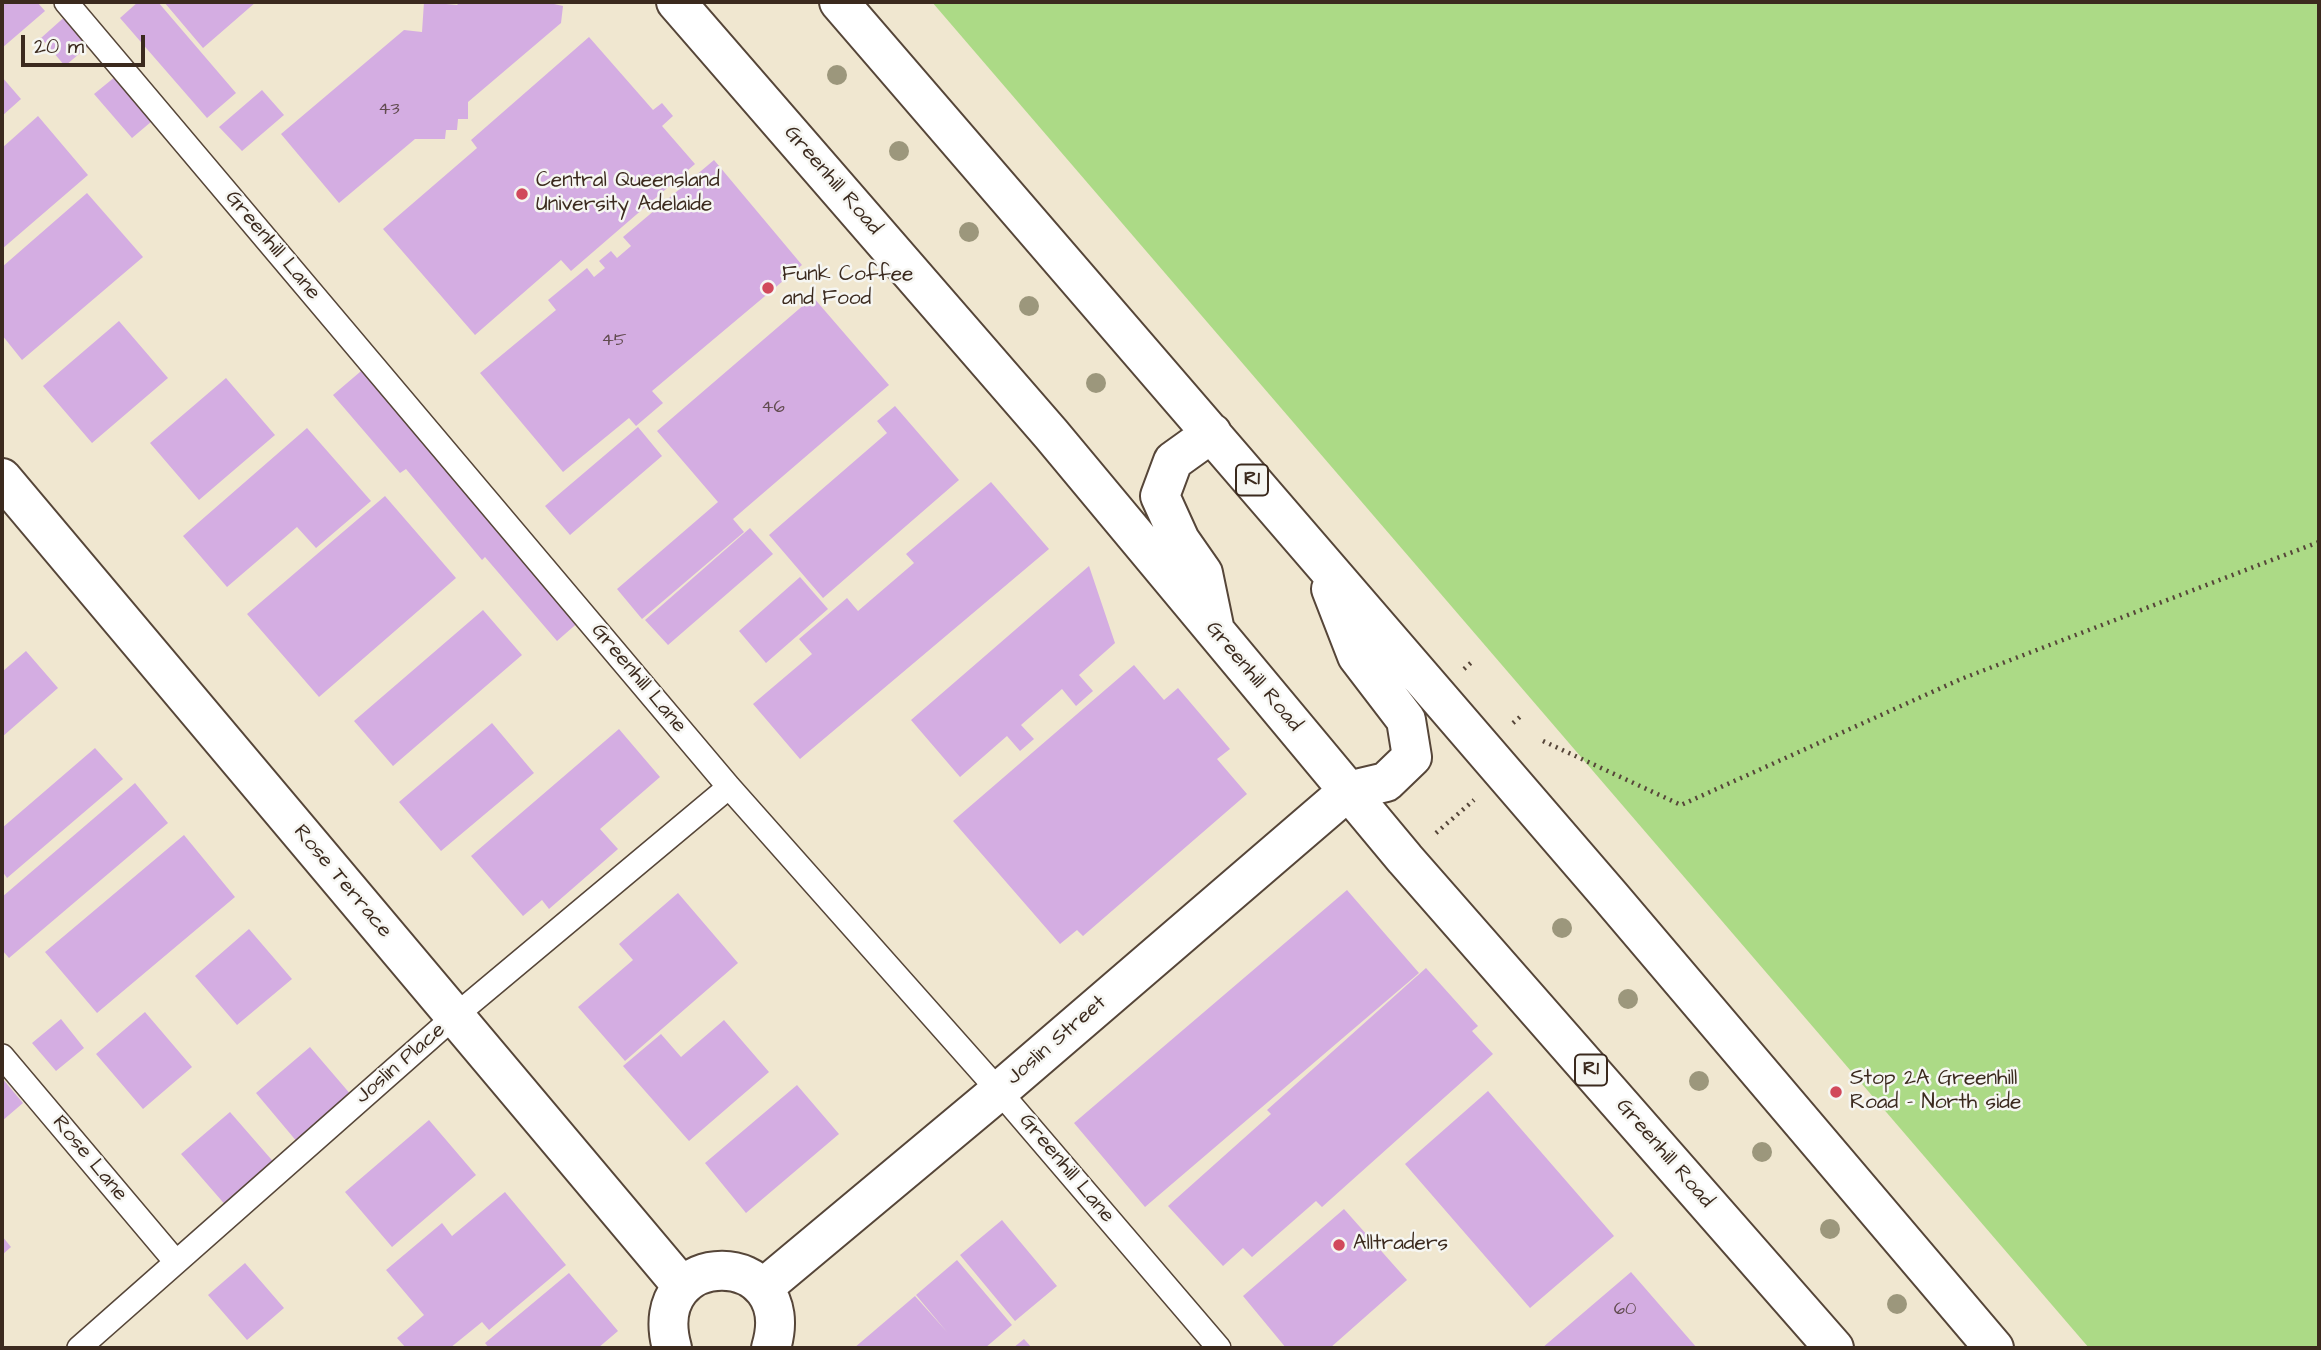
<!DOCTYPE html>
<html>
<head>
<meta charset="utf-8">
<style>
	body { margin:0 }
	#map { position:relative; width:2321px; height:1350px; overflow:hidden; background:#f0e7d0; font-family:"Architects Daughter",sans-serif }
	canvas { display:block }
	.frame { position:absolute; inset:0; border:4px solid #3b2a1e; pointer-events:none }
	.scale { position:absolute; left:21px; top:35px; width:124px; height:32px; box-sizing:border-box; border:4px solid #3b2a1e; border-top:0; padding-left:9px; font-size:21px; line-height:24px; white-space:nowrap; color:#3b2a1e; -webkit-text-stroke:5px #f6f6f2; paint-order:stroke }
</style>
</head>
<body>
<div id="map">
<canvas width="2321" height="1350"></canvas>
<div class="frame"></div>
<div class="scale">20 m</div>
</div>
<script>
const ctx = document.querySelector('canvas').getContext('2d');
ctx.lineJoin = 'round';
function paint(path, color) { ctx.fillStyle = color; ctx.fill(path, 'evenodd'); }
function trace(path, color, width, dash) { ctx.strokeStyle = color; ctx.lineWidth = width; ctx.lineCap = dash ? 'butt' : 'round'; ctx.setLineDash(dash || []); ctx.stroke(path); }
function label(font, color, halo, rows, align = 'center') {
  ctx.font = font + ' "Architects Daughter",sans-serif'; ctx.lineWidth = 5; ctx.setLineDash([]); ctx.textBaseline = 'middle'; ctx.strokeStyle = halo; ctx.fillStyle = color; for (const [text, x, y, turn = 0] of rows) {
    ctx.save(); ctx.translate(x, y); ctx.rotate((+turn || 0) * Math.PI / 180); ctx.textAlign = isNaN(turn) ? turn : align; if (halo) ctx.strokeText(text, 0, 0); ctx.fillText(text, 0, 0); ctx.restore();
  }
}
const green = new Path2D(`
	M 932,2 L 2319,2 L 2319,1348 L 2089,1348 Z`);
const building = new Path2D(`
	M 2,2 L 37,2 L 45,11 L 2,48 Z
	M 138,2 L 158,2 L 236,93 L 207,118 L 120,18 Z
	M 164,2 L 256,2 L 203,48 Z
	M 424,2 L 457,5 L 460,2 L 545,2 L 563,6 L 561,23 L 468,102 L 468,119 L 458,119 L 457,130 L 446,130 L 445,139 L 415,139 L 339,203 L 281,134 L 404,30 L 422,32 Z
	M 69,13 L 94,41 L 65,66 L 41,38 Z
	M 589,37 L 653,110 L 662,103 L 673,116 L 662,126 L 695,164 L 571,271 L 561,260 L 475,335 L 383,229 L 477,148 L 471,140 Z
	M 121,72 L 158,116 L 132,138 L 94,94 Z
	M 2,77 L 21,99 L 2,116 Z
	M 262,90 L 284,115 L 242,151 L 219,127 Z
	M 38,116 L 88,175 L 2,249 L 2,148 Z
	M 714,160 L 802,265 L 652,391 L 663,403 L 636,426 L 629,418 L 563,472 L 480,373 L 556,310 L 548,300 L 587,268 L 594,277 L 605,268 L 599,261 L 611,251 L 617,258 L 631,246 L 623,237 Z
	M 87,193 L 143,257 L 22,360 L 2,335 L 2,267 Z
	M 813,297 L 889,385 L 733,519 L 744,532 L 642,619 L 617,589 L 718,502 L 657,431 Z
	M 119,321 L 168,378 L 92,443 L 43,386 Z
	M 367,366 L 581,620 L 557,641 L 485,557 L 482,560 L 406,469 L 400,473 L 333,395 Z
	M 226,378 L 275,435 L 199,500 L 150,443 Z
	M 895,406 L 959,480 L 823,598 L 769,535 L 887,433 L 877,421 Z
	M 638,427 L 662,456 L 570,535 L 545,506 Z
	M 307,428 L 371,501 L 316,548 L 297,527 L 227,587 L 183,536 Z
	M 991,482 L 1049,549 L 800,759 L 753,704 L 812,654 L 799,639 L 847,598 L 858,611 L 914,563 L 906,554 Z
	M 385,496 L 456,578 L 319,697 L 247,614 Z
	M 750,528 L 773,554 L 668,645 L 645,620 Z
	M 1089,566 L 1115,643 L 1079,675 L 1093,691 L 1076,706 L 1062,689 L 1021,725 L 1034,739 L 1020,751 L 1007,736 L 960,777 L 911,720 Z
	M 800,577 L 828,609 L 766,663 L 739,631 Z
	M 483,610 L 522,655 L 393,766 L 354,721 Z
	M 26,651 L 58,688 L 2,737 L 2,672 Z
	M 1134,665 L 1164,700 L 1178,688 L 1230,749 L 1217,759 L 1247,794 L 1083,936 L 1077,930 L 1060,944 L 953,821 Z
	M 492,723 L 534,773 L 441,851 L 399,802 Z
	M 619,729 L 660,777 L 600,829 L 618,849 L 549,909 L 542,900 L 523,916 L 471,856 Z
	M 95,748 L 123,779 L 7,878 L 2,871 L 2,828 Z
	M 135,783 L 168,823 L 9,958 L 2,950 L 2,897 Z
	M 184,835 L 235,897 L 97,1013 L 45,952 Z
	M 1347,890 L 1419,973 L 1145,1207 L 1074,1123 Z
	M 678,893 L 738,963 L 625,1061 L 578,1007 L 633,960 L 619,944 Z
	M 249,929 L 292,979 L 237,1025 L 195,976 Z
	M 1426,968 L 1478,1026 L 1472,1031 L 1493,1054 L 1322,1207 L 1316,1201 L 1252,1257 L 1243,1248 L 1223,1266 L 1168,1206 L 1271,1114 L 1267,1110 Z
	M 145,1012 L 192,1067 L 143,1109 L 96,1054 Z
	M 61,1019 L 84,1048 L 56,1071 L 32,1043 Z
	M 724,1020 L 769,1072 L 689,1141 L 623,1066 L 661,1034 L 681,1057 Z
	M 310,1047 L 352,1096 L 298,1143 L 256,1093 Z
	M 2,1078 L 23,1103 L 2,1121 Z
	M 797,1085 L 839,1134 L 746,1213 L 705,1163 Z
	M 1488,1091 L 1614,1236 L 1530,1308 L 1405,1164 Z
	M 230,1112 L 277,1166 L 228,1208 L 181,1154 Z
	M 429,1120 L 476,1175 L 392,1247 L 345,1192 Z
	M 505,1192 L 566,1265 L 489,1330 L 482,1322 L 450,1348 L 406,1348 L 397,1338 L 424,1315 L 386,1270 L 442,1223 L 452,1236 Z
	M 1344,1209 L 1407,1280 L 1330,1348 L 1286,1348 L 1243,1296 Z
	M 1002,1220 L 1057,1286 L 1015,1321 L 960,1255 Z
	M 2,1236 L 11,1247 L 2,1255 Z
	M 957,1260 L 1012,1325 L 985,1348 L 854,1348 L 915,1296 L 947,1332 L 916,1295 Z
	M 245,1263 L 284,1308 L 247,1340 L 208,1295 Z
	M 1631,1272 L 1697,1348 L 1542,1348 Z
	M 569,1273 L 618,1331 L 598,1348 L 489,1348 L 485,1343 Z
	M 1024,1339 L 1032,1348 L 1013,1348 Z`);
const path = new Path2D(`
	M 1464,669 L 1474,660
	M 1513,723 L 1521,716
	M 1543,741 L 1681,805 L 1961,679 L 2319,542
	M 1436,833 L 1474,800`);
const lane = new Path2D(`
	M 66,2 L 729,787 L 999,1091 L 1219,1348
	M 2,1056 L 176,1262
	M 79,1348 L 455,1016 L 729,787`);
const street = new Path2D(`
	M 2,478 L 682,1286
	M 763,1288 L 999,1091 L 1348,791
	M 672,1348 C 643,1244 802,1246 771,1348`);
const highway = new Path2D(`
	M 676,2 L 1051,434 L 1405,859 L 1834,1348
	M 839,2 L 1610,896 L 1994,1348
	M 1212,433 L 1173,461 L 1160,496 L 1180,540 L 1203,573 L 1214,626
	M 1331,589 L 1357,656 L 1406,720 L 1412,757 L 1386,782 L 1348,791`);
const trees = [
	[837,75],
	[899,151],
	[969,232],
	[1029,306],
	[1096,383],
	[1562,928],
	[1628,999],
	[1699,1081],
	[1762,1152],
	[1830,1229],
	[1897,1304]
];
const markers = [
	[522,194,7,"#d1495b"],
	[768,288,7,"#d1495b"],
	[1836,1092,7,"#d1495b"],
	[1339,1245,7,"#d1495b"]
];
const numberNames = [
	["43",389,110],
	["45",614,341],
	["46",773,408],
	["60",1625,1310]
];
const shields = [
	[1252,480,32],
	[1591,1070,32]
];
const shieldNames = [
	["R1",1252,480],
	["R1",1591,1070]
];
const streetNames = [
	["Greenhill Road",832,181,49],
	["Greenhill Lane",272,246,50],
	["Greenhill Road",1253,677,50],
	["Greenhill Lane",638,679,50],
	["Rose Terrace",342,882,50],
	["Joslin Street",1057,1041,-41],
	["Joslin Place",401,1064,-41],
	["Greenhill Road",1664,1154,49],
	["Rose Lane",89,1159,50],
	["Greenhill Lane",1066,1169,50]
];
const poiNames = [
	["Central Queensland",536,182],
	["University Adelaide",536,206],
	["Funk Coffee",782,276],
	["and Food",782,300],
	["Stop 2A Greenhill",1850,1080],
	["Road - North side",1850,1104],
	["Alltraders",1353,1245]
];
paint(green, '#acda86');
paint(building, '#d4ade2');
trace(lane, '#564639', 26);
trace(street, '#564639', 42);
trace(highway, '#564639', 42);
trace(path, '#564639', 4.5, [2, 5]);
trace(lane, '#fff', 23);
trace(street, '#fff', 38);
trace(highway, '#fff', 38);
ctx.fillStyle = '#9c977c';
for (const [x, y] of trees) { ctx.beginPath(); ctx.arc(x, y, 10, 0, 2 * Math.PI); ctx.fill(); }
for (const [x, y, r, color] of markers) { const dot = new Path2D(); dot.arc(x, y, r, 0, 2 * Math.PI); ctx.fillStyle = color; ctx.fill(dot); trace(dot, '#f6f6f2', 2.5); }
label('18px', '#614b4f', null, numberNames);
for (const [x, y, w] of shields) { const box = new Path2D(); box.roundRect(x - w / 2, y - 15.5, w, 31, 5); ctx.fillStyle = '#f6f6f2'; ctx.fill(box); trace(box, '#3b2a1e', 2); }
label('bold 19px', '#3b2a1e', null, shieldNames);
label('21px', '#3b2a1e', '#f6f6f2', streetNames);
label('21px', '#3b2a1e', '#f6f6f2', poiNames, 'left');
</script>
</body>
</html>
